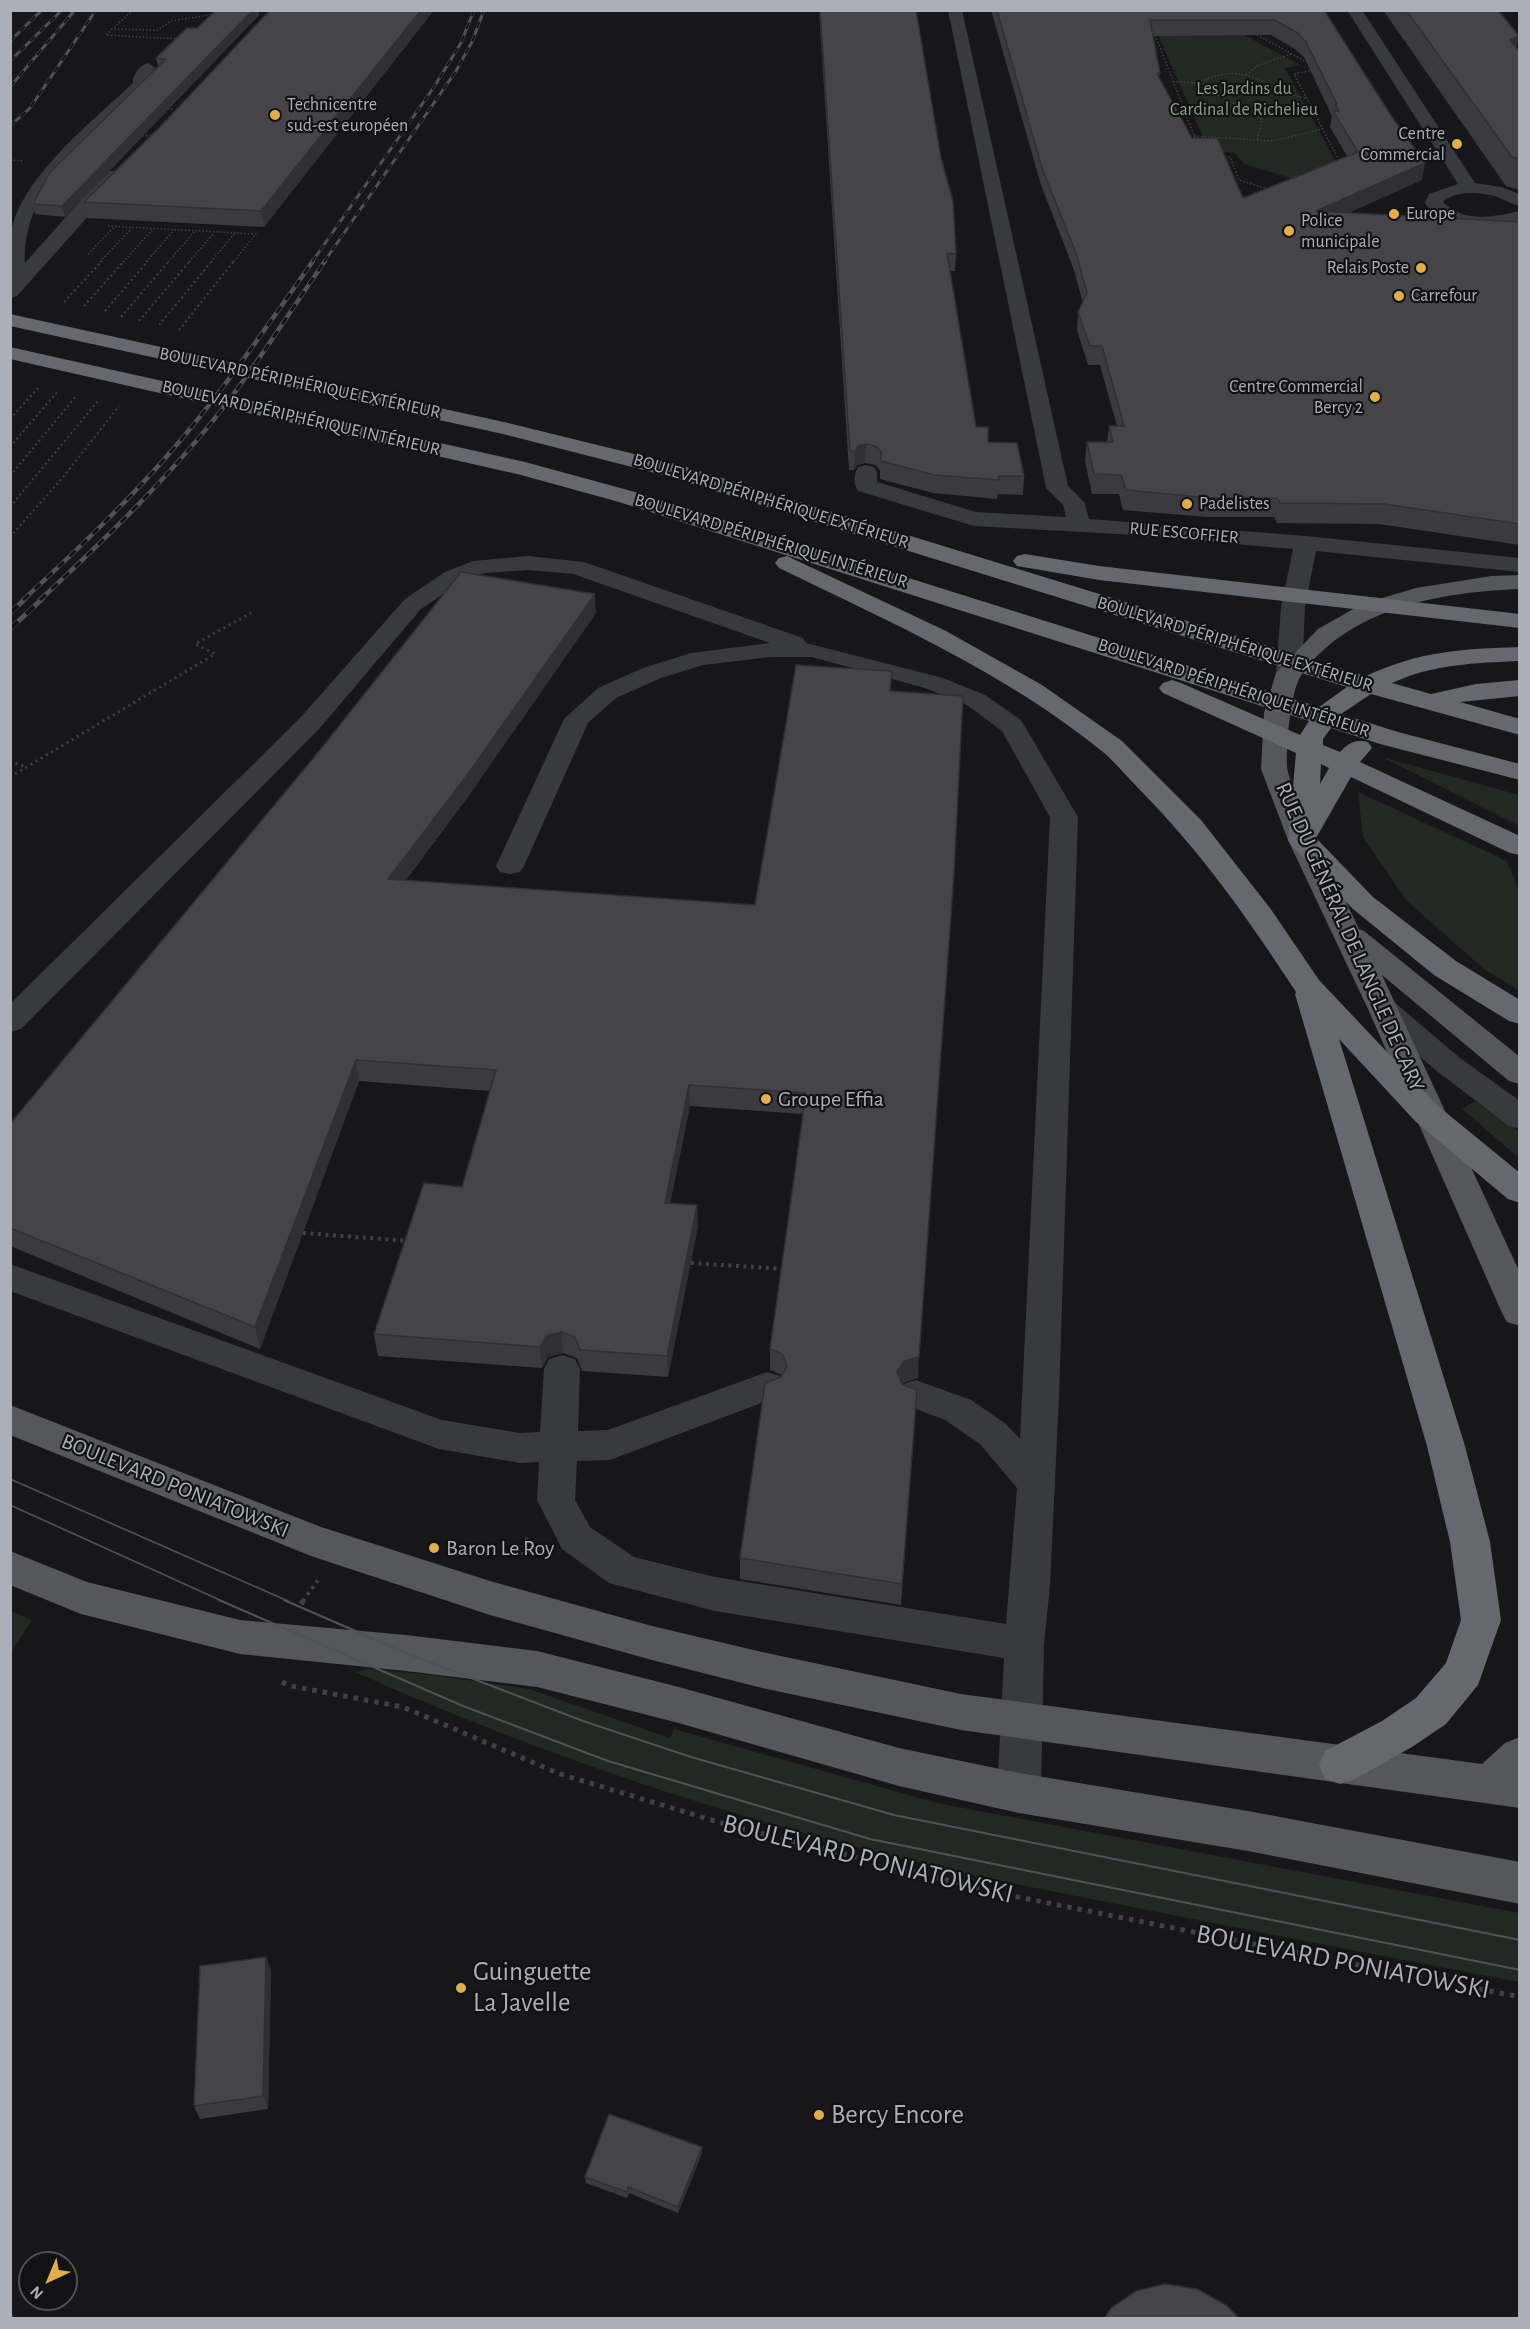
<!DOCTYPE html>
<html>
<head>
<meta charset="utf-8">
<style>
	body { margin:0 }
	#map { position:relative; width:1530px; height:2329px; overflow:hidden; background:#171719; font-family:"Alegreya Sans",sans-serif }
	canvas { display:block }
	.frame { position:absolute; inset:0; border:12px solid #abafb8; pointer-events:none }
	.north { position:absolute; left:18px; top:2251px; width:60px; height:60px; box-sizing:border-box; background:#121214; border:2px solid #4f5156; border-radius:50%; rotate:224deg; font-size:16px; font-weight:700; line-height:24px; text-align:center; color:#abafb8 }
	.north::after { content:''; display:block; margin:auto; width:21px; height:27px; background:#e2af47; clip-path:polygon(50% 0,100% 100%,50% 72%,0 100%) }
</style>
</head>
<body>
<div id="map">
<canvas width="1530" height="2329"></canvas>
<div class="frame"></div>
<div class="north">N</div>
</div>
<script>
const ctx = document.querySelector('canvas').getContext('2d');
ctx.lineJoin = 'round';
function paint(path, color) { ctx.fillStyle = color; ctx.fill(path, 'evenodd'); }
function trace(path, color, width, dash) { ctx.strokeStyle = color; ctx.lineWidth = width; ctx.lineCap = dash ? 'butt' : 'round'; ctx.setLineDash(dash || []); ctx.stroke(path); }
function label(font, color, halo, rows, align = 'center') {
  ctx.font = font + ' "Alegreya Sans",sans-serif'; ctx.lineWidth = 4.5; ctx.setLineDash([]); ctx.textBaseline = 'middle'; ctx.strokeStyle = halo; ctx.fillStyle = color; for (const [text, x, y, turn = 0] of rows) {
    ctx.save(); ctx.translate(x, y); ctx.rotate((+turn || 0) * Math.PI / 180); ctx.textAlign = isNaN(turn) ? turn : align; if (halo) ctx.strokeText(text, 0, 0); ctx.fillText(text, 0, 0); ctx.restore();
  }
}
const green = new Path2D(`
	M 1156,31 L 1236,31 L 1301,65 L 1285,68 L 1338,166 L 1304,182 L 1244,164 L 1234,153 L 1209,150 Z
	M 1382,757 L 1519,795 L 1519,826 Z
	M 1358,792 L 1507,861 L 1519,890 L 1519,990 L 1485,970 L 1406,900 L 1363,837 Z
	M 1475,1101 L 1519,1131 L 1519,1158 L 1462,1109 Z
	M 11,1611 L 32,1620 L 11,1652 Z
	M 367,1669 L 433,1675 L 529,1689 L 670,1738 L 674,1729 L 937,1803 L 1519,1913 L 1519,1982 C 1402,1960 1285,1937 1168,1914 C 1094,1899 1020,1886 947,1869 C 744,1823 545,1757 355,1672 Z`);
const pathFar4 = new Path2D(`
	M 133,10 L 106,35 L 179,39
	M 111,29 L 158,30 L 171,21 L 216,14
	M 1154,32 L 1197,143
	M 1254,33 L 1310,64
	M 1313,70 L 1294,74 L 1340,162
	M 1246,75 L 1257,66 L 1291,54
	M 1173,82 C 1181,82 1189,83 1197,82 C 1211,79 1224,71 1239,74 C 1264,77 1279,95 1306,98
	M 1192,83 L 1252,112 L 1262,120 L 1257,141
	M 164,109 L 173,109
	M 139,136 L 155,135
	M 1194,136 L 1273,141 L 1323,129
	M 1221,156 L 1230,157 L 1239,180 L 1271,190
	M 10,160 L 24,161
	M 108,226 L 256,234 L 233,262
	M 88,254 L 114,227
	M 100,262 L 132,228
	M 123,262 L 153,229
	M 146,262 L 174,230
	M 168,262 L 195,231
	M 189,262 L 214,233
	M 211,262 L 234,234`);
const pathFar3 = new Path2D(`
	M 64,302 L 102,261
	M 84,306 L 124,261
	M 105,311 L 148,261
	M 121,317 L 169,261
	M 139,321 L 190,261
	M 159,325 L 212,261
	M 179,330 L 234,261
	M 10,419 L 39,387
	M 10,447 L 58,391
	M 10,476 L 77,395
	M 10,507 L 98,401
	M 10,537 L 64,476 L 119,406`);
const pathFar2 = new Path2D(`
	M 10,761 L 26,767
	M 10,777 L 215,654 L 195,644 L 251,613`);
const pathFar1 = new Path2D(`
	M 303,1233 L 410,1241
	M 691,1263 L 784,1269
	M 523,1555 L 528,1533
	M 303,1601 L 318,1580`);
const path = new Path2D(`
	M 301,1604 L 304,1600
	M 282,1682 L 291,1686 L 403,1707 L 560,1774 L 728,1825 L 998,1893 L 1520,1997
	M 10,2316 L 12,2318`);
const minor = new Path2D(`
	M 948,10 L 962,10 L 1068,486 L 1085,503 L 1089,519 L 1306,536 L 1520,558 L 1520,572 L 1316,551 L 1305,607 L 1302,673 L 1298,678 L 1289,681 L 1280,678 L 1276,673 L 1281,607 L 1293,549 L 1118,534 L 974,526 L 858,491 C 853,484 854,474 858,467 L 866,465 L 874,467 L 877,472 L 877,482 L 976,512 L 1066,517 L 1063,505 L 1046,488 Z
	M 1347,10 L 1362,10 L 1475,183 L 1501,187 L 1520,194 L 1520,206 C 1512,204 1505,200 1497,197 C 1482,192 1455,190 1443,202 C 1463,223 1494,217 1520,211 L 1520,222 C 1488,231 1446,232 1425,203 L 1429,194 L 1458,184 Z
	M 148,63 L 156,68 L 148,78 L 147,87 C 116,117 79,149 51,181 C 34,202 23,237 25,263 L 89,191 L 110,171 L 122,171 L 125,175 L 17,296 L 10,298 C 10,277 7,254 11,233 C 20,178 93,121 133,83 C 132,75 140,65 148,63 Z
	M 528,556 L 584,562 L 803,638 L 806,643 L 943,678 L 985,695 L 1021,720 L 1078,817 L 1059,1396 L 1050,1585 L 1044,1644 L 1041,1793 L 1034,1807 L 1019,1813 L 1004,1807 L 997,1793 L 1004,1658 L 715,1611 L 609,1583 L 562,1549 L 537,1500 L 539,1462 L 520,1463 L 439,1449 L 10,1291 L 10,1264 L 442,1420 L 520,1433 L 540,1432 L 544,1369 L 549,1359 L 562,1355 L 575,1359 L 580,1369 L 578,1431 L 608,1430 L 767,1372 L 780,1376 L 785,1386 L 780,1396 L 610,1460 L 577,1461 L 575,1500 L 590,1527 L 634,1557 L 715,1577 L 1006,1624 L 1017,1488 L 980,1444 L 945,1420 L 903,1404 L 898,1394 L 903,1384 L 916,1380 L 971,1400 L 1006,1424 L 1020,1439 L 1050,817 L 1002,731 L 967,705 L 925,688 L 812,657 L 771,657 L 703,665 L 661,678 L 616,698 L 588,723 L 524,866 L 520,872 L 510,874 L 500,872 L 496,866 L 564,719 L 598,688 L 643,668 L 691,653 L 770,643 L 573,574 L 528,570 L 485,573 L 461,582 L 421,609 L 319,729 L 21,1029 L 10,1032 L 10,1004 L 301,717 L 405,599 L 445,572 L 473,561 Z
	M 1383,999 L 1394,1002 L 1460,1058 L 1520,1101 L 1520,1129 L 1509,1126 L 1438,1072 L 1372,1016 L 1368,1009 L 1372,1002 Z`);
const major = new Path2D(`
	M 1520,575 L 1520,589 C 1442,592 1351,607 1302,674 C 1290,690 1286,747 1287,767 C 1288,778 1296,791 1300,801 C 1318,845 1339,887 1359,929 L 1364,931 L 1520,1057 L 1520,1084 L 1509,1081 L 1382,975 L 1520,1273 L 1520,1326 L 1507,1322 L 1502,1313 L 1368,1009 L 1288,840 L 1261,769 L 1264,713 L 1276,673 L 1318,629 L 1362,604 L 1416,588 L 1491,576 Z
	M 10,1405 L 321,1527 L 490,1581 L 652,1626 L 762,1652 L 961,1694 L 1482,1764 L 1505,1743 L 1520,1737 L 1520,1808 L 961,1730 L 762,1688 L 652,1660 L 490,1615 L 311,1556 L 10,1435 Z
	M 10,1551 L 87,1582 L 240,1620 L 406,1635 L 537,1651 L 675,1686 L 899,1748 L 1019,1773 L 1248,1811 L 1520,1862 L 1520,1904 L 1248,1851 L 1019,1813 L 899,1786 L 675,1722 L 537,1687 L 406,1671 L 240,1654 L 81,1614 L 10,1585 Z`);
const highway = new Path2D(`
	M 10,314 L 504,422 L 683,466 L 1366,676 C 1420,651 1461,649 1520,647 L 1520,661 C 1475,663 1433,664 1392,683 L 1431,694 L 1476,684 L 1520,680 L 1520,696 L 1460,702 L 1520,719 L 1520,735 L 1371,694 L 1341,714 L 1398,732 L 1520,764 L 1520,780 L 1380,744 L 1331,728 L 1323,739 L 1323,745 L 1340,752 C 1349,743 1354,739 1368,742 L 1372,748 L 1360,762 L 1520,836 L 1520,855 L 1510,853 L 1351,777 L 1316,838 L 1373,897 L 1456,961 L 1520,1000 L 1520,1024 L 1509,1021 L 1434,975 L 1353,909 L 1292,846 L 1288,840 L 1296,753 L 1163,693 L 1159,688 L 1163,683 L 1172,680 L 1181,683 L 1300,735 L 1309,721 L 619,502 L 521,475 L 10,359 L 10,347 L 525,462 L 635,492 L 1319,707 L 1347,687 L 667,476 L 503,434 L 10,326 ZM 1321,764 L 1329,768 L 1320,784 Z
	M 1025,554 L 1099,566 L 1520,614 L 1520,628 L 1099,580 L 1017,566 L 1013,561 L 1017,556 Z
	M 787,556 L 946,631 L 1042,685 L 1122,741 L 1201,820 L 1270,908 L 1319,980 L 1438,1106 L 1520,1173 L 1520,1203 L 1508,1199 L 1416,1122 L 1339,1039 L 1465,1446 L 1490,1542 L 1501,1620 L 1478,1685 L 1446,1724 L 1412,1747 L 1355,1779 L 1340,1784 L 1325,1779 L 1319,1765 L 1325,1751 L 1382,1721 L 1416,1698 L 1446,1663 L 1461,1620 L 1450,1542 L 1427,1446 L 1295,994 L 1296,992 C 1249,920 1202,853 1141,791 C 1128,778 1116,763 1103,752 C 1006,673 890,622 779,568 L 775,563 L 779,558 Z`);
const tramFar1 = new Path2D(`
	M 10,1479 L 288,1601
	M 10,1505 L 222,1601`);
const tram = new Path2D(`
	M 219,1600 L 463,1706 L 608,1761 L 870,1839 L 1520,1970
	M 284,1600 L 406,1653 L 583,1721 L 691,1757 L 894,1815 L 1520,1940`);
const railFar2 = new Path2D(`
	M 10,41 L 42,10
	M 10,61 L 62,10
	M 10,87 L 75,10
	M 10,126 L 30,108 L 96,10
	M 312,262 L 434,87 L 461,43 L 474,10
	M 324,262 L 456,71 L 472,42 L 484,10`);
const railFar1 = new Path2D(`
	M 23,600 C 78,549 132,498 180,441 C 228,384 270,322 313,261
	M 40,600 C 105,539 171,476 226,404 C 261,359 292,308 325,261`);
const rail = new Path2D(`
	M 10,613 L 25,599
	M 10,629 L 42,599`);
const wall = new Path2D(`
	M 270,10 L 434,10 L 264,227 L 87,218 L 84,202 L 158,129 Z
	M 819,10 L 916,10 L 956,254 L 955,271 L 950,271 L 976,427 L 988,442 L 1024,476 L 1023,495 L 998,494 L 997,499 L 933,493 L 880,479 L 880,470 L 875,465 L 865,463 L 857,465 L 854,470 L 849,470 Z
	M 991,10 L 1324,10 L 1422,180 L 1348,213 L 1520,222 L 1520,545 L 1379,524 L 1277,523 L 1274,517 L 1207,517 L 1123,510 L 1119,494 L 1092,494 L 1085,461 L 1087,442 L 1107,442 L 1109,426 L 1117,426 L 1100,365 L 1088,365 L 1077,330 L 1078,312 L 1083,303 L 1074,270 L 1041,185 ZM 1271,35 L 1295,49 L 1304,57 L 1332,116 L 1330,127 L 1347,156 L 1243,198 L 1192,138 L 1159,77 L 1160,73 L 1153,36 Z
	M 1383,10 L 1498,10 L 1517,48 L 1520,52 L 1520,190 L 1506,186 Z
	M 259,15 L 65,217 L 35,214 L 33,204 L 158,66 L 156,58 L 197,28 Z
	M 596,613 L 467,798 L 406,880 L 755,905 L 891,691 L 918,1378 L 902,1383 L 902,1384 L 917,1390 L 901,1605 L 740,1579 L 740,1558 L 782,1375 L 770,1370 L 770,1349 L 803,1114 L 690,1106 L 670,1203 L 698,1226 L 668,1377 L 582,1371 L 577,1358 L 563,1353 L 548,1357 L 542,1368 L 378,1356 L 374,1334 L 462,1187 L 490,1091 L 359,1081 L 260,1349 L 10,1246 L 10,1124 Z
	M 271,1970 L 268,2109 L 200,2119 L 194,2106 Z
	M 702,2147 L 702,2153 L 678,2213 L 629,2193 L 627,2198 L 586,2183 L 585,2177 Z`);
const shadedWall = new Path2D(`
	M 253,10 L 259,10 L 259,15 L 65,217 L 62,206 Z
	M 421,10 L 434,10 L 264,227 L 261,211 Z
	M 1519,36 L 1513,63 L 1510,40 Z
	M 1425,163 L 1422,180 L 1313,228 L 1316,211 Z
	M 866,444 L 865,463 L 857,465 L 854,470 L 855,451 L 858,446 Z
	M 595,594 L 596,613 L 467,798 L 391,900 L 388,879 Z
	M 356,1060 L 359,1081 L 260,1349 L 255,1327 Z
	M 689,1085 L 690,1106 L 666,1224 L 665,1203 Z
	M 697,1205 L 698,1226 L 668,1377 L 667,1356 Z
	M 561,1332 L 563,1353 L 548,1357 L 542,1368 L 540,1347 L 546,1336 Z
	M 919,1357 L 918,1378 L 902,1382 L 896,1393 L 897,1372 L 904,1361 Z
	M 266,1957 L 271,1970 L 268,2109 L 263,2096 Z
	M 702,2147 L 702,2153 L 678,2213 L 678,2207 Z`);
const building = new Path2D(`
	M 253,10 L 62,206 L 33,204 L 50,172 L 166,59 L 156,58 L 187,28 L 197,28 L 215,11 Z
	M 270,10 L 421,10 L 261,211 L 84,202 L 158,129 Z
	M 820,10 L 916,10 L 941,158 L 953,201 L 956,254 L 947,253 L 976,427 L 988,427 L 988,442 L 1017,443 L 1024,476 L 998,476 L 999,480 L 934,475 L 881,461 L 881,451 L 875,446 L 866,444 L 858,446 L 855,451 L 850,451 Z
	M 997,10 L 1324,10 L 1390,114 L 1425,163 L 1316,211 L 1520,222 L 1520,524 L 1384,504 L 1280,503 L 1277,498 L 1210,498 L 1126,490 L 1121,475 L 1094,474 L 1087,442 L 1113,442 L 1109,426 L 1124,426 L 1102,346 L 1090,346 L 1078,312 L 1087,293 L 1076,253 L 1042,168 ZM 1150,20 L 1274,20 L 1298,33 L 1306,42 L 1337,104 L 1335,104 L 1339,111 L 1333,111 L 1358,152 L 1243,198 L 1217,138 L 1192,138 L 1157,74 L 1160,73 Z
	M 1406,10 L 1498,10 L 1519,36 L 1510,40 L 1520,52 L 1520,159 L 1512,157 Z
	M 461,572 L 595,594 L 465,778 L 388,879 L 755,905 L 796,665 L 892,671 L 890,691 L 963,696 L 954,873 L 919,1357 L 904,1361 L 897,1372 L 902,1384 L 917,1390 L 902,1584 L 740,1558 L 765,1383 L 781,1377 L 787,1366 L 782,1354 L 770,1349 L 806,1093 L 689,1085 L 665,1203 L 697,1205 L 667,1356 L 580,1350 L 575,1337 L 561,1332 L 546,1336 L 540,1347 L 374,1334 L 424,1183 L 462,1187 L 496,1070 L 356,1060 L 255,1327 L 10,1228 L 10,1124 L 320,750 Z
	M 266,1957 L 263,2096 L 194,2106 L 200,1966 Z
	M 609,2114 L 702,2147 L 678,2207 L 628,2187 L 627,2192 L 585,2177 Z
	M 1165,2284 L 1197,2289 L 1226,2305 L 1240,2319 L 1104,2319 L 1111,2308 L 1136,2291 Z`);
const markers = [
	[275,115,6,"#e2af47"],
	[1457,144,6,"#e2af47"],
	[1394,214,6,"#e2af47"],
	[1289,231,6,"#e2af47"],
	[1421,268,6,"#e2af47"],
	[1399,296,6,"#e2af47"],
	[1375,397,6,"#e2af47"],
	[1187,504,6,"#e2af47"],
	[766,1099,6,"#e2af47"],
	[434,1548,6,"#e2af47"],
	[461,1988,6,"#e2af47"],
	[819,2115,6,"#e2af47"]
];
const farParknames = [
	["Les Jardins du",1244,89],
	["Cardinal de Richelieu",1244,110]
];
const farPoinames = [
	["Technicentre",287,105],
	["sud-est européen",287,126],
	["Centre",1445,134,"right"],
	["Commercial",1445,155,"right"],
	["Europe",1406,214],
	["Police",1301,221],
	["municipale",1301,242],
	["Relais Poste",1409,268,"right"],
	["Carrefour",1411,296],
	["Centre Commercial",1363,387,"right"],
	["Bercy 2",1363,408,"right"],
	["Padelistes",1199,504]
];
const farStreetnames = [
	["BOULEVARD PÉRIPHÉRIQUE EXTÉRIEUR",300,383,12],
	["BOULEVARD PÉRIPHÉRIQUE INTÉRIEUR",301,418,13],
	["BOULEVARD PÉRIPHÉRIQUE EXTÉRIEUR",771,501,17],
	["RUE ESCOFFIER",1184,533,5],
	["BOULEVARD PÉRIPHÉRIQUE INTÉRIEUR",771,541,17],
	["BOULEVARD PÉRIPHÉRIQUE EXTÉRIEUR",1235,644,17],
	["BOULEVARD PÉRIPHÉRIQUE INTÉRIEUR",1234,688,18]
];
const streetNames = [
	["RUE DU GÉNÉRAL DE LANGLE DE CARY",1350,937,66],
	["BOULEVARD PONIATOWSKI",175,1486,22]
];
const poiNames = [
	["Groupe Effia",778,1099],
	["Baron Le Roy",446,1548]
];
const nearStreetnames = [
	["BOULEVARD PONIATOWSKI",868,1859,14],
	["BOULEVARD PONIATOWSKI",1343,1962,11]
];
const nearPoinames = [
	["Guinguette",473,1972],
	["La Javelle",473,2003],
	["Bercy Encore",831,2115]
];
paint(green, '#222923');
trace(pathFar4, '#3f4145', 1.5, [1.5, 2]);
trace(pathFar3, '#3f4145', 2, [2, 3]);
trace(pathFar2, '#3f4145', 3, [2, 4]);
trace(pathFar1, '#3f4145', 4, [3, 4.5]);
trace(path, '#3f4145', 5, [4.5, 6]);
paint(minor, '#393a3e');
paint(major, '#55575d');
paint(highway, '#65686e');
trace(tramFar1, '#505257', 1.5);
trace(tram, '#505257', 2);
trace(railFar2, '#505257', 3);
trace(railFar1, '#505257', 4.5);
trace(rail, '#505257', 5);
trace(railFar2, '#121214', 2, [7]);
trace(railFar1, '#121214', 3, [8]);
trace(rail, '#121214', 4, [11]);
paint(wall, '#3b3b3f');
paint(shadedWall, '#303033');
paint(building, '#454549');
trace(building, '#303033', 1.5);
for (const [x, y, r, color] of markers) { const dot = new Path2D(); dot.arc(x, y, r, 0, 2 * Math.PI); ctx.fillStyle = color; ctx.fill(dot); trace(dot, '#121214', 2); }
label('18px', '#84a186', '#121214', farParknames);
label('18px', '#abafb8', '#121214', farPoinames, 'left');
label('18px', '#abafb8', '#121214', farStreetnames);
label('22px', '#abafb8', '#121214', streetNames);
label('22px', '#abafb8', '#121214', poiNames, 'left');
label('27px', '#abafb8', '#121214', nearStreetnames);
label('27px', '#abafb8', '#121214', nearPoinames, 'left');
</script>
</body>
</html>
